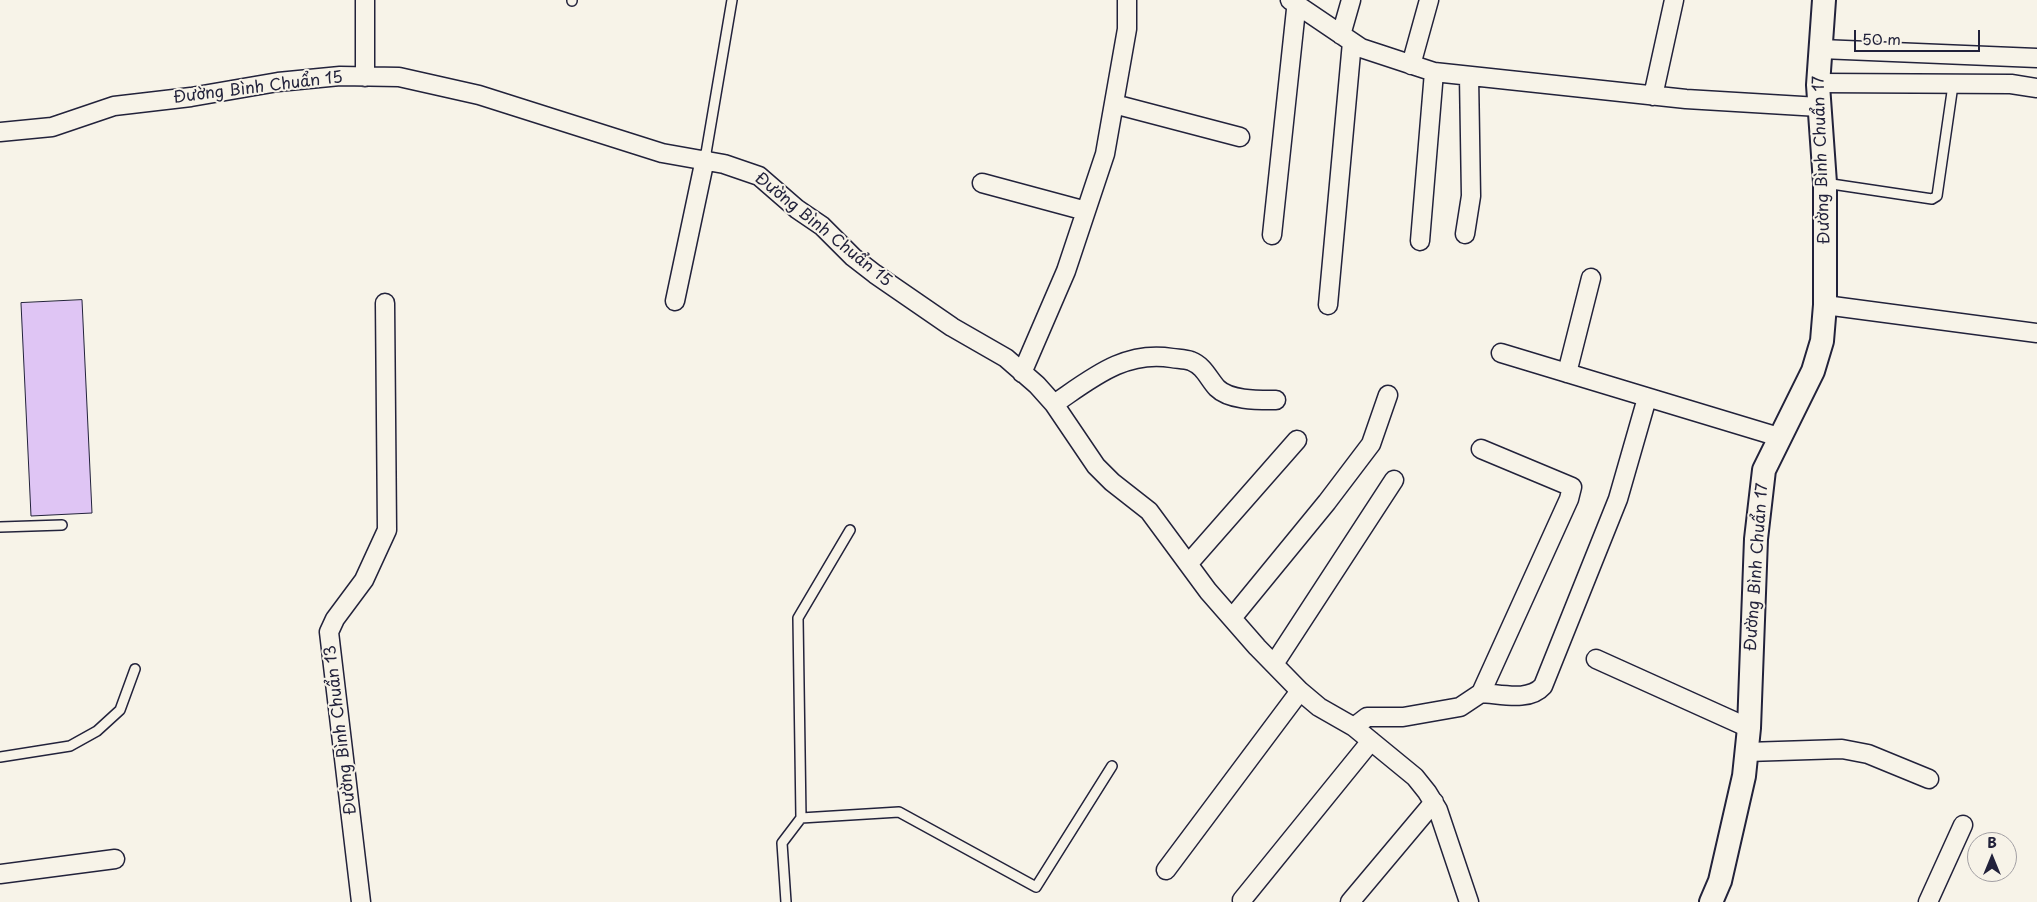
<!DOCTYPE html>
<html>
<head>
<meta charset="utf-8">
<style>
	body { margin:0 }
	#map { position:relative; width:2037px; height:902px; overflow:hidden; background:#f7f3e8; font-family:"Playpen Sans",sans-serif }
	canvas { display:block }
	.north { position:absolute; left:1967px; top:832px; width:50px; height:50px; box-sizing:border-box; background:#f7f3e8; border:1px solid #a29fa3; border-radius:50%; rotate:0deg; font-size:14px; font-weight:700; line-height:20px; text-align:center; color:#22223b }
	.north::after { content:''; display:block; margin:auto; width:18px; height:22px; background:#22223b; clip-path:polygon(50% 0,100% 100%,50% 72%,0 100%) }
	.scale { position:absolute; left:1854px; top:30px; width:126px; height:22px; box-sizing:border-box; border:2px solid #22223b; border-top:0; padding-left:6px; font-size:15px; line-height:18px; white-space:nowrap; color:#22223b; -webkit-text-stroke:4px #f7f3e8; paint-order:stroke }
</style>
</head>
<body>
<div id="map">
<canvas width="2037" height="902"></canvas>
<div class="north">B</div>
<div class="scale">50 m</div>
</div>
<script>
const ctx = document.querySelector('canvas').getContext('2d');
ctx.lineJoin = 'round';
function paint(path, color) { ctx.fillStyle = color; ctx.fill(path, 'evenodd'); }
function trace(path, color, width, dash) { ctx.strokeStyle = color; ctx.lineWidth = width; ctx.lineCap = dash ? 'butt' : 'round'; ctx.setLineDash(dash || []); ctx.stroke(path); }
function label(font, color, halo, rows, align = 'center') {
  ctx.font = font + ' "Playpen Sans",sans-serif'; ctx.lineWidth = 4; ctx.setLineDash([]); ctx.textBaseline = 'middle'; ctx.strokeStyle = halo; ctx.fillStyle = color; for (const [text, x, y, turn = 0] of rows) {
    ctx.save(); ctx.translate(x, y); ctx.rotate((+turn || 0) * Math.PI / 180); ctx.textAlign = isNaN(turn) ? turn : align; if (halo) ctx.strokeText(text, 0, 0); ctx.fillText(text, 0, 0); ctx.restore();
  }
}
const building = new Path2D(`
	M 82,300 L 92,513 L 31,516 L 21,303 Z`);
const service = new Path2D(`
	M 572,0 L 572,1
	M 705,159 L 732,0
	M 1825,183 L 1932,199 L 1937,196 L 1952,92
	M 0,527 L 62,525
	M 0,757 L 70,746 L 97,731 L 120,710 L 135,669
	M 801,818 L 899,812 L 1036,887 L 1112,766
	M 786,902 L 782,843 L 801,818 L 798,618 L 850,530`);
const minor = new Path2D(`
	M 365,0 L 365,77
	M 1290,0 L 1361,48 L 1434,72 L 1686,99 L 1819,107
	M 1341,35 L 1351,0
	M 1821,49 L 2037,58
	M 1411,65 L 1429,0
	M 1819,83 L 2011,84 L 2037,88
	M 1653,96 L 1674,0
	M 1114,104 L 1240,137
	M 0,132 L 52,127 L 114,106 L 191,97 L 278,82 L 340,76 L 399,77 L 479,95 L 662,153 L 724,164 L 759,176 L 797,209 L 822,226 L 853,257 L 875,274 L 952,327 L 1006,358 L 1037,385 L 1054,404 L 1096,466 L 1112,482 L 1149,511 L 1208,591 L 1257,647 L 1300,691 L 1319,707 L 1354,727 L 1415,777 L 1427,792 L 1438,810 L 1469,902
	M 982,183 L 1086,211
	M 1465,234 L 1471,196 L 1469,76
	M 1272,235 L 1297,0
	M 1420,241 L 1434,72
	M 675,301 L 705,159
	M 1328,305 L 1352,42
	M 1825,305 L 2037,333
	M 1501,353 L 1779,437
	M 1022,373 L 1066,271 L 1105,154 L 1127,29 L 1127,0
	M 1567,373 L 1591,278
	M 1054,404 C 1091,379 1124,350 1172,358 C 1178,359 1185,359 1191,361 C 1204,366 1208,378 1217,388 C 1230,401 1260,400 1276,400
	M 1189,563 L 1297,440
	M 1232,618 L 1327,502 L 1371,444 L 1388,395
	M 1596,659 L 1749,728
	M 1274,664 L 1394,480
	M 1481,693 C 1501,694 1529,702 1543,686 L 1618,499 L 1647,398
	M 1354,727 L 1367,717 L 1403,717 L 1460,707 L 1481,693 L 1569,499 L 1572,487 L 1481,449
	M 1747,752 L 1842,749 L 1868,754 L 1929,779
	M 1166,870 L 1300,691
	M 0,874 L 115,859
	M 1242,900 L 1371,741
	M 361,902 L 329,632 L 335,619 L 364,580 L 387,530 L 385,303
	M 1350,902 L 1434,802
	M 1928,902 L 1963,825`);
const tertiary = new Path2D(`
	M 1711,902 L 1720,881 L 1744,776 L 1749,728 L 1756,539 L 1764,470 L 1813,371 L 1822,341 L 1825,305 L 1825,183 L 1818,85 L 1824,0`);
const streetNames = [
	["Đường Bình Chuẩn 15",258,88,-7],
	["Đường Bình Chuẩn 17",1822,160,-92],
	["Đường Bình Chuẩn 15",823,230,39],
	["Đường Bình Chuẩn 17",1757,567,-86],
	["Đường Bình Chuẩn 13",341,730,-97]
];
paint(building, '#dfc5f4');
trace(building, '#22223b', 1);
trace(service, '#22223b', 12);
trace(minor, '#22223b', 21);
trace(tertiary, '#22223b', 26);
trace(service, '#f7f3e8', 9);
trace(minor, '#f7f3e8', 18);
trace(tertiary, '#f7f3e8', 22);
label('16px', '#22223b', '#f7f3e8', streetNames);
</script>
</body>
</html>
